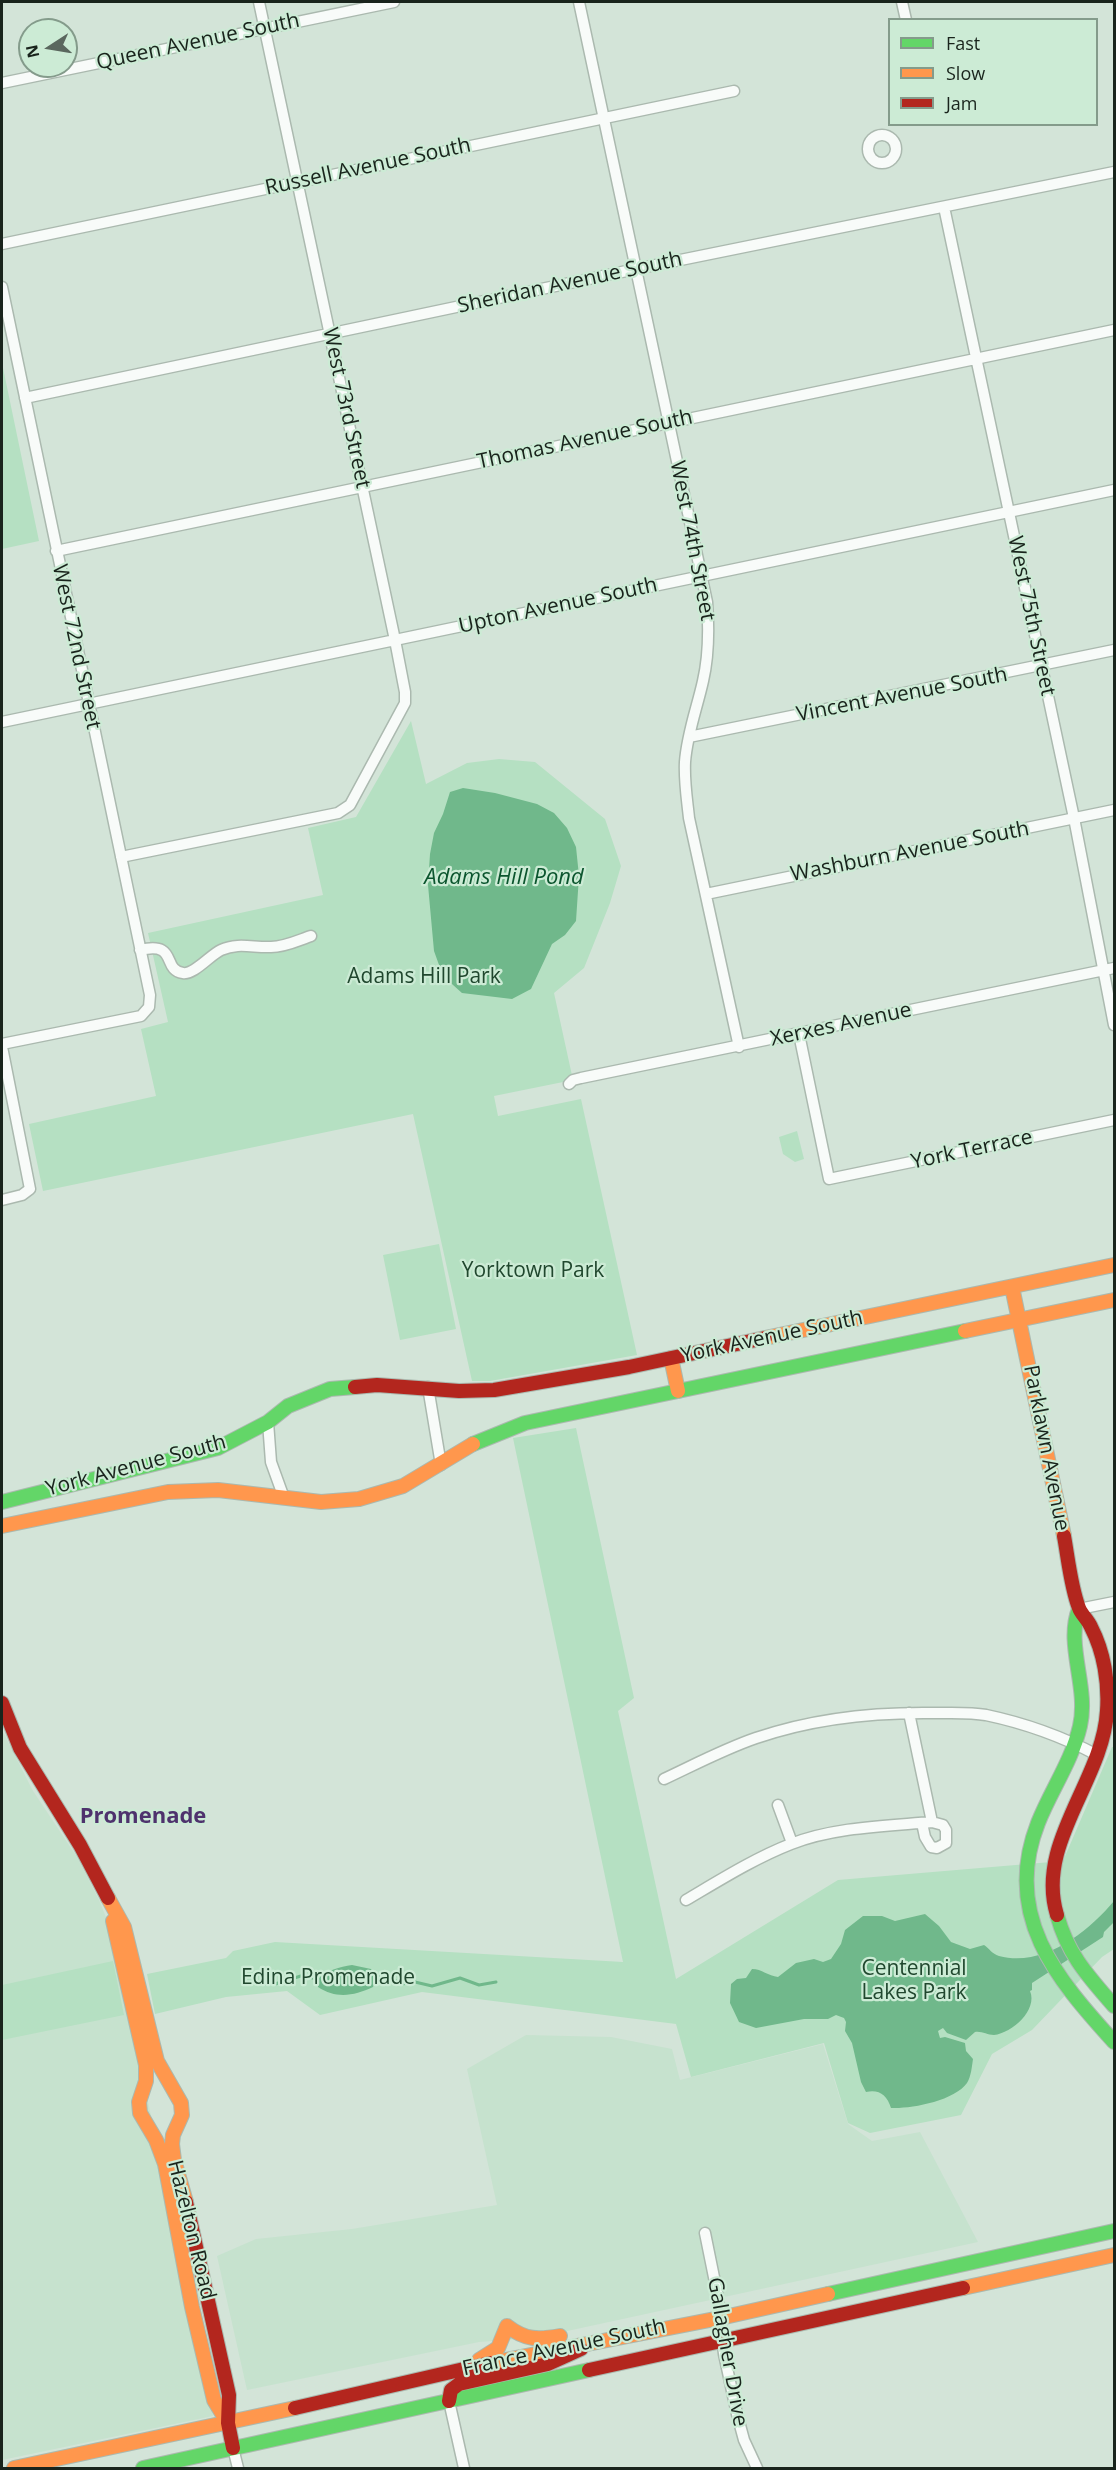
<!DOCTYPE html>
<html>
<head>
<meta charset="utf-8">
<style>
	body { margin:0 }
	#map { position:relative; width:1116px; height:2470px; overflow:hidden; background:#d3e4d8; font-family:"Open Sans",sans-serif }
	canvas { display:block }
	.frame { position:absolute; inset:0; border:3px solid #19241c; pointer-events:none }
	.legend { position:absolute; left:888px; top:18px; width:210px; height:108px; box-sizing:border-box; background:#ccebd5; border:2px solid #849b8b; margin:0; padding:8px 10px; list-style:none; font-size:18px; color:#19241c }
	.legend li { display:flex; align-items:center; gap:12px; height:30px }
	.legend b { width:30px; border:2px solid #849b8b }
	.north { position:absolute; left:18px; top:18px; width:60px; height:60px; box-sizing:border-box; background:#ccebd5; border:2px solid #849b8b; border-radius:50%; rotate:258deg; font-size:16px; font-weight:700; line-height:24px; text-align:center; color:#19241c }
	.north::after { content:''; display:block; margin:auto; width:21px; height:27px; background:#5a675e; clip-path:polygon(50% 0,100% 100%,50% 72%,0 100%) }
</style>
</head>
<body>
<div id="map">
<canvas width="1116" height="2470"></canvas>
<div class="frame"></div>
<ul class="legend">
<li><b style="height:8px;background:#63d668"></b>Fast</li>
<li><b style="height:8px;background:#ff974d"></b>Slow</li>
<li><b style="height:8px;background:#b3261e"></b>Jam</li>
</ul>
<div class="north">N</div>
</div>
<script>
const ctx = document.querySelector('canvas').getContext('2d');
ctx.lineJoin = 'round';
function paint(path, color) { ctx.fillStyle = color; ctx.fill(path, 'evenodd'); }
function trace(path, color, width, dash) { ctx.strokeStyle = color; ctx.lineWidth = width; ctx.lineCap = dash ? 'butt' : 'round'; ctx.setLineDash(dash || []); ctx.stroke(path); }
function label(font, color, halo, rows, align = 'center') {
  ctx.font = font + ' "Open Sans",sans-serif'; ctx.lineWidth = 4.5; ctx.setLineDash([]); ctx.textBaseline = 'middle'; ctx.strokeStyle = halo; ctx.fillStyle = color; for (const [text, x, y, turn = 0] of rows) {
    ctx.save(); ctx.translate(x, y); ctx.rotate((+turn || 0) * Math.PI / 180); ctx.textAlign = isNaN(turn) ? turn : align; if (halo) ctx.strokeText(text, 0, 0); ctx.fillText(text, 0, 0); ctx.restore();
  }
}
const built = new Path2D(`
	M 2,1730 L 33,1791 L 77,1857 L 99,1900 L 114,1937 L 213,2416 L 2,2460 Z
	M 526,2035 L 611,2037 L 672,2049 L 680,2080 L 823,2044 L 848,2124 L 872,2141 L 920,2132 L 978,2242 L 535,2338 L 479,2342 L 247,2390 L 217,2256 L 256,2239 L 352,2229 L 497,2205 L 467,2069 Z`);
const green = new Path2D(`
	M 2,363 L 39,541 L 2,549 Z
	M 411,721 L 426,784 L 467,763 L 499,759 L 535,762 L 605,819 L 621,866 L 610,903 L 584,968 L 554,993 L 573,1080 L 494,1096 L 498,1116 L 581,1099 L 637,1355 L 490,1381 L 472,1381 L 413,1114 L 43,1191 L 29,1124 L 156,1096 L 141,1029 L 168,1022 L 148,933 L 323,895 L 308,828 L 356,817 Z
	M 797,1131 L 804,1159 L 795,1162 L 783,1154 L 779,1137 Z
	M 439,1244 L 456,1329 L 400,1340 L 383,1255 Z
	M 576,1428 L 634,1698 L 618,1711 L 676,1979 L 838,1880 L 1063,1861 L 1112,1747 L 1114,1747 L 1114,1949 L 1102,1957 L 1032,2030 L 992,2054 L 961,2115 L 870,2133 L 848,2123 L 824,2043 L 691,2077 L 676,2024 L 422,1992 L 320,2015 L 287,1991 L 226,1997 L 155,2014 L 147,1974 L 226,1958 L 233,1951 L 275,1942 L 623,1962 L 513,1438 Z
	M 113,1961 L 124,2015 L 2,2040 L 2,1985 Z`);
const water = new Path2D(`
	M 463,788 L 495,793 L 537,804 L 554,813 L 567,828 L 576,847 L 579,876 L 576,921 L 565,935 L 552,944 L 531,989 L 512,999 L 462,993 L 443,976 L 434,951 L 428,885 L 430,854 L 434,833 L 443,814 L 450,792 Z
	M 1114,1901 L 1114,1922 L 1104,1932 L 1103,1937 L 1032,1983 L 1032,1990 L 1030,1991 C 1038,2010 1012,2033 994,2035 C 987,2035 982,2031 975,2032 L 966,2040 L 947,2033 L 943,2028 L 938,2031 L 940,2038 L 945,2037 L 965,2043 L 966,2051 L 973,2059 C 972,2066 971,2077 967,2083 C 955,2100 915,2108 895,2108 L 891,2108 C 887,2095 879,2089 866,2092 L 861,2082 L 852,2043 L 845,2031 L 846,2022 L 844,2018 L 836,2015 L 828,2019 L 804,2019 L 756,2028 L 739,2022 L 730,2003 L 731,1984 L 737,1979 L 746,1978 L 752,1969 C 762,1969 768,1976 778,1977 L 796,1963 L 814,1959 L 823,1962 L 831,1959 L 841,1944 L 845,1930 L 863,1916 L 882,1916 L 895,1921 L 925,1914 L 939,1926 L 951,1942 L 970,1949 L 984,1945 C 989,1948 992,1954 999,1956 C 1043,1968 1088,1932 1114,1901 Z
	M 352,1965 L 371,1969 L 376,1979 L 373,1987 C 354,1996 336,1999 318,1987 L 318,1979 C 326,1970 340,1967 352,1965 Z`);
const stream = new Path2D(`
	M 373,1977 L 388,1977 L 402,1984 L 415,1982 L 432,1986 L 460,1978 L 479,1985 L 496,1982
	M 257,1984 L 275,1984 L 304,1975 L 319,1980`);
const street = new Path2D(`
	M 579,2 L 707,602 C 709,628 709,655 703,681 C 697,708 687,734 685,762 C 684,781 687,799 689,818 L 739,1047
	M 902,2 L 906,20
	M 2,83 L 394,2
	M868 149a14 14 0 1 1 28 0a14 14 0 1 1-28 0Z
	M 944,207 L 1074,818 L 1114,1025
	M 2,244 L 734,91
	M 2,287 L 150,995 L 149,1007 L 141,1016 L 2,1044
	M 25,398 L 636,269 L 1114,172
	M 56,551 L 1114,330
	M 2,722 L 1114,490
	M 689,737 L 1114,650
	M 121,857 L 338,813 L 350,805 L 405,703 L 405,692 L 395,640 L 259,2
	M 706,894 L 1114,810
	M 140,950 C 179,941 161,970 183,973 C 194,975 210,955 221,950 C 238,942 254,948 271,947 C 285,947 299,940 311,936
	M 799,1034 L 829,1179 L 1114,1120
	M 2,1047 L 30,1189 L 22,1195 L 2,1200
	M 569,1084 L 573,1080 L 581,1078 L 1114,968
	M 428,1387 L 441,1465
	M 268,1422 L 271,1462 L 284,1498
	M 1079,1609 L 1114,1602
	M 909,1713 L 932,1822
	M 664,1779 C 694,1765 724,1749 756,1738 C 814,1718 874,1712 935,1713 C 951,1713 970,1712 986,1715 C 1024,1723 1063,1737 1097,1755
	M 778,1805 L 792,1843
	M 686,1900 C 720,1880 755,1858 791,1844 C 834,1827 887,1826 932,1822 L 943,1825 L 946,1830 L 946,1843 L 937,1848 L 931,1847 L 925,1837 L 922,1823
	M 705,2233 L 718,2297 L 724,2354 L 737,2414 L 744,2440 L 757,2468
	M 449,2401 L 464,2468
	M 233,2448 L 238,2468`);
const fast = new Path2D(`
	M 473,1444 L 525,1423 L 965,1331
	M 2,1502 L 218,1448 L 268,1422 L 288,1406 L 330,1389 L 355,1387
	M 1079,1609 C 1065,1645 1089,1687 1080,1726 C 1072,1761 1051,1790 1038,1823 C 1002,1915 1056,1978 1114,2042
	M 1057,1915 C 1068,1955 1088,1976 1114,2006
	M 828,2294 L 1114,2231
	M 143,2468 L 589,2370`);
const slow = new Path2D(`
	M 1012,1287 L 1064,1536
	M 965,1331 L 1114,1300
	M 765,1338 L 1114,1265
	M 671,1358 L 678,1391
	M 2,1526 L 168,1492 L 218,1490 L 321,1502 L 359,1499 L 403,1486 L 473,1444
	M 108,1898 L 124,1927 L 157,2061 L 181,2103 L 182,2115 L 173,2135 L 172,2144 L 174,2160 L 186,2202
	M 113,1921 L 146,2065 L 146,2081 L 139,2102 L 140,2113 L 156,2140 L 165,2164 L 192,2307 L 214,2400 L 228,2423
	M 963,2288 L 1114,2255
	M 479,2360 L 498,2348 L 507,2326 C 525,2340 538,2340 560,2336
	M 490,2363 L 720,2318 L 828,2294
	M 14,2468 L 295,2408`);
const jam = new Path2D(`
	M 355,1387 L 377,1385 L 459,1391 L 494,1390 L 629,1367 L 765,1338
	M 2,1703 L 20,1748 L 80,1845 L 108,1898
	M 1057,1915 C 1035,1843 1103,1781 1107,1711 C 1109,1683 1104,1652 1091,1627 C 1088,1620 1081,1614 1079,1608 C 1071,1588 1068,1558 1064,1536
	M 186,2202 L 229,2395 L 228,2423 L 233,2448
	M 589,2370 L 963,2288
	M 449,2401 L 451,2390 L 459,2384 L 548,2364 L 581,2349
	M 295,2408 L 490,2363`);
const streetNames = [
	["Queen Avenue South",198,42,-12],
	["Russell Avenue South",368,167,-12],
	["Sheridan Avenue South",570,283,-12],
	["West 73rd Street",346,408,78],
	["Thomas Avenue South",585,440,-12],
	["West 74th Street",692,541,79],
	["Upton Avenue South",558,606,-12],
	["West 75th Street",1031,616,78],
	["West 72nd Street",76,647,78],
	["Vincent Avenue South",902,695,-11],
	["Washburn Avenue South",910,852,-11],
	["Xerxes Avenue",841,1025,-12],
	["York Terrace",972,1150,-12],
	["York Avenue South",772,1337,-12],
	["Parklawn Avenue",1046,1448,79],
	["York Avenue South",136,1466,-15],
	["Hazelton Road",191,2230,76],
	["France Avenue South",564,2348,-12],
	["Gallagher Drive",727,2352,80]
];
const parkNames = [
	["Adams Hill Park",424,977],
	["Yorktown Park",533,1271],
	["Centennial",914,1969],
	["Lakes Park",914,1993],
	["Edina Promenade",328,1978]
];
const waterNames = [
	["Adams Hill Pond",504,878]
];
const neighbourhoodNames = [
	["Promenade",143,1817]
];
paint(built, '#c6e2ce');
paint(green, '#b5e0c2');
paint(water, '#70b88b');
trace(stream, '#70b88b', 3);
trace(street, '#abb9af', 13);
trace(fast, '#abb9af', 16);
trace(slow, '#abb9af', 16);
trace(jam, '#abb9af', 16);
trace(street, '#f8fbf9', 10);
trace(fast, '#63d668', 14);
trace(slow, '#ff974d', 14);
trace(jam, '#b3261e', 14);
label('21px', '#19241c', '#ccebd5', streetNames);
label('21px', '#20472e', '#ccebd5', parkNames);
label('italic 22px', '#0b552e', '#ccebd5', waterNames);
label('bold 22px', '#4e326d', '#ccebd5', neighbourhoodNames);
</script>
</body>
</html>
